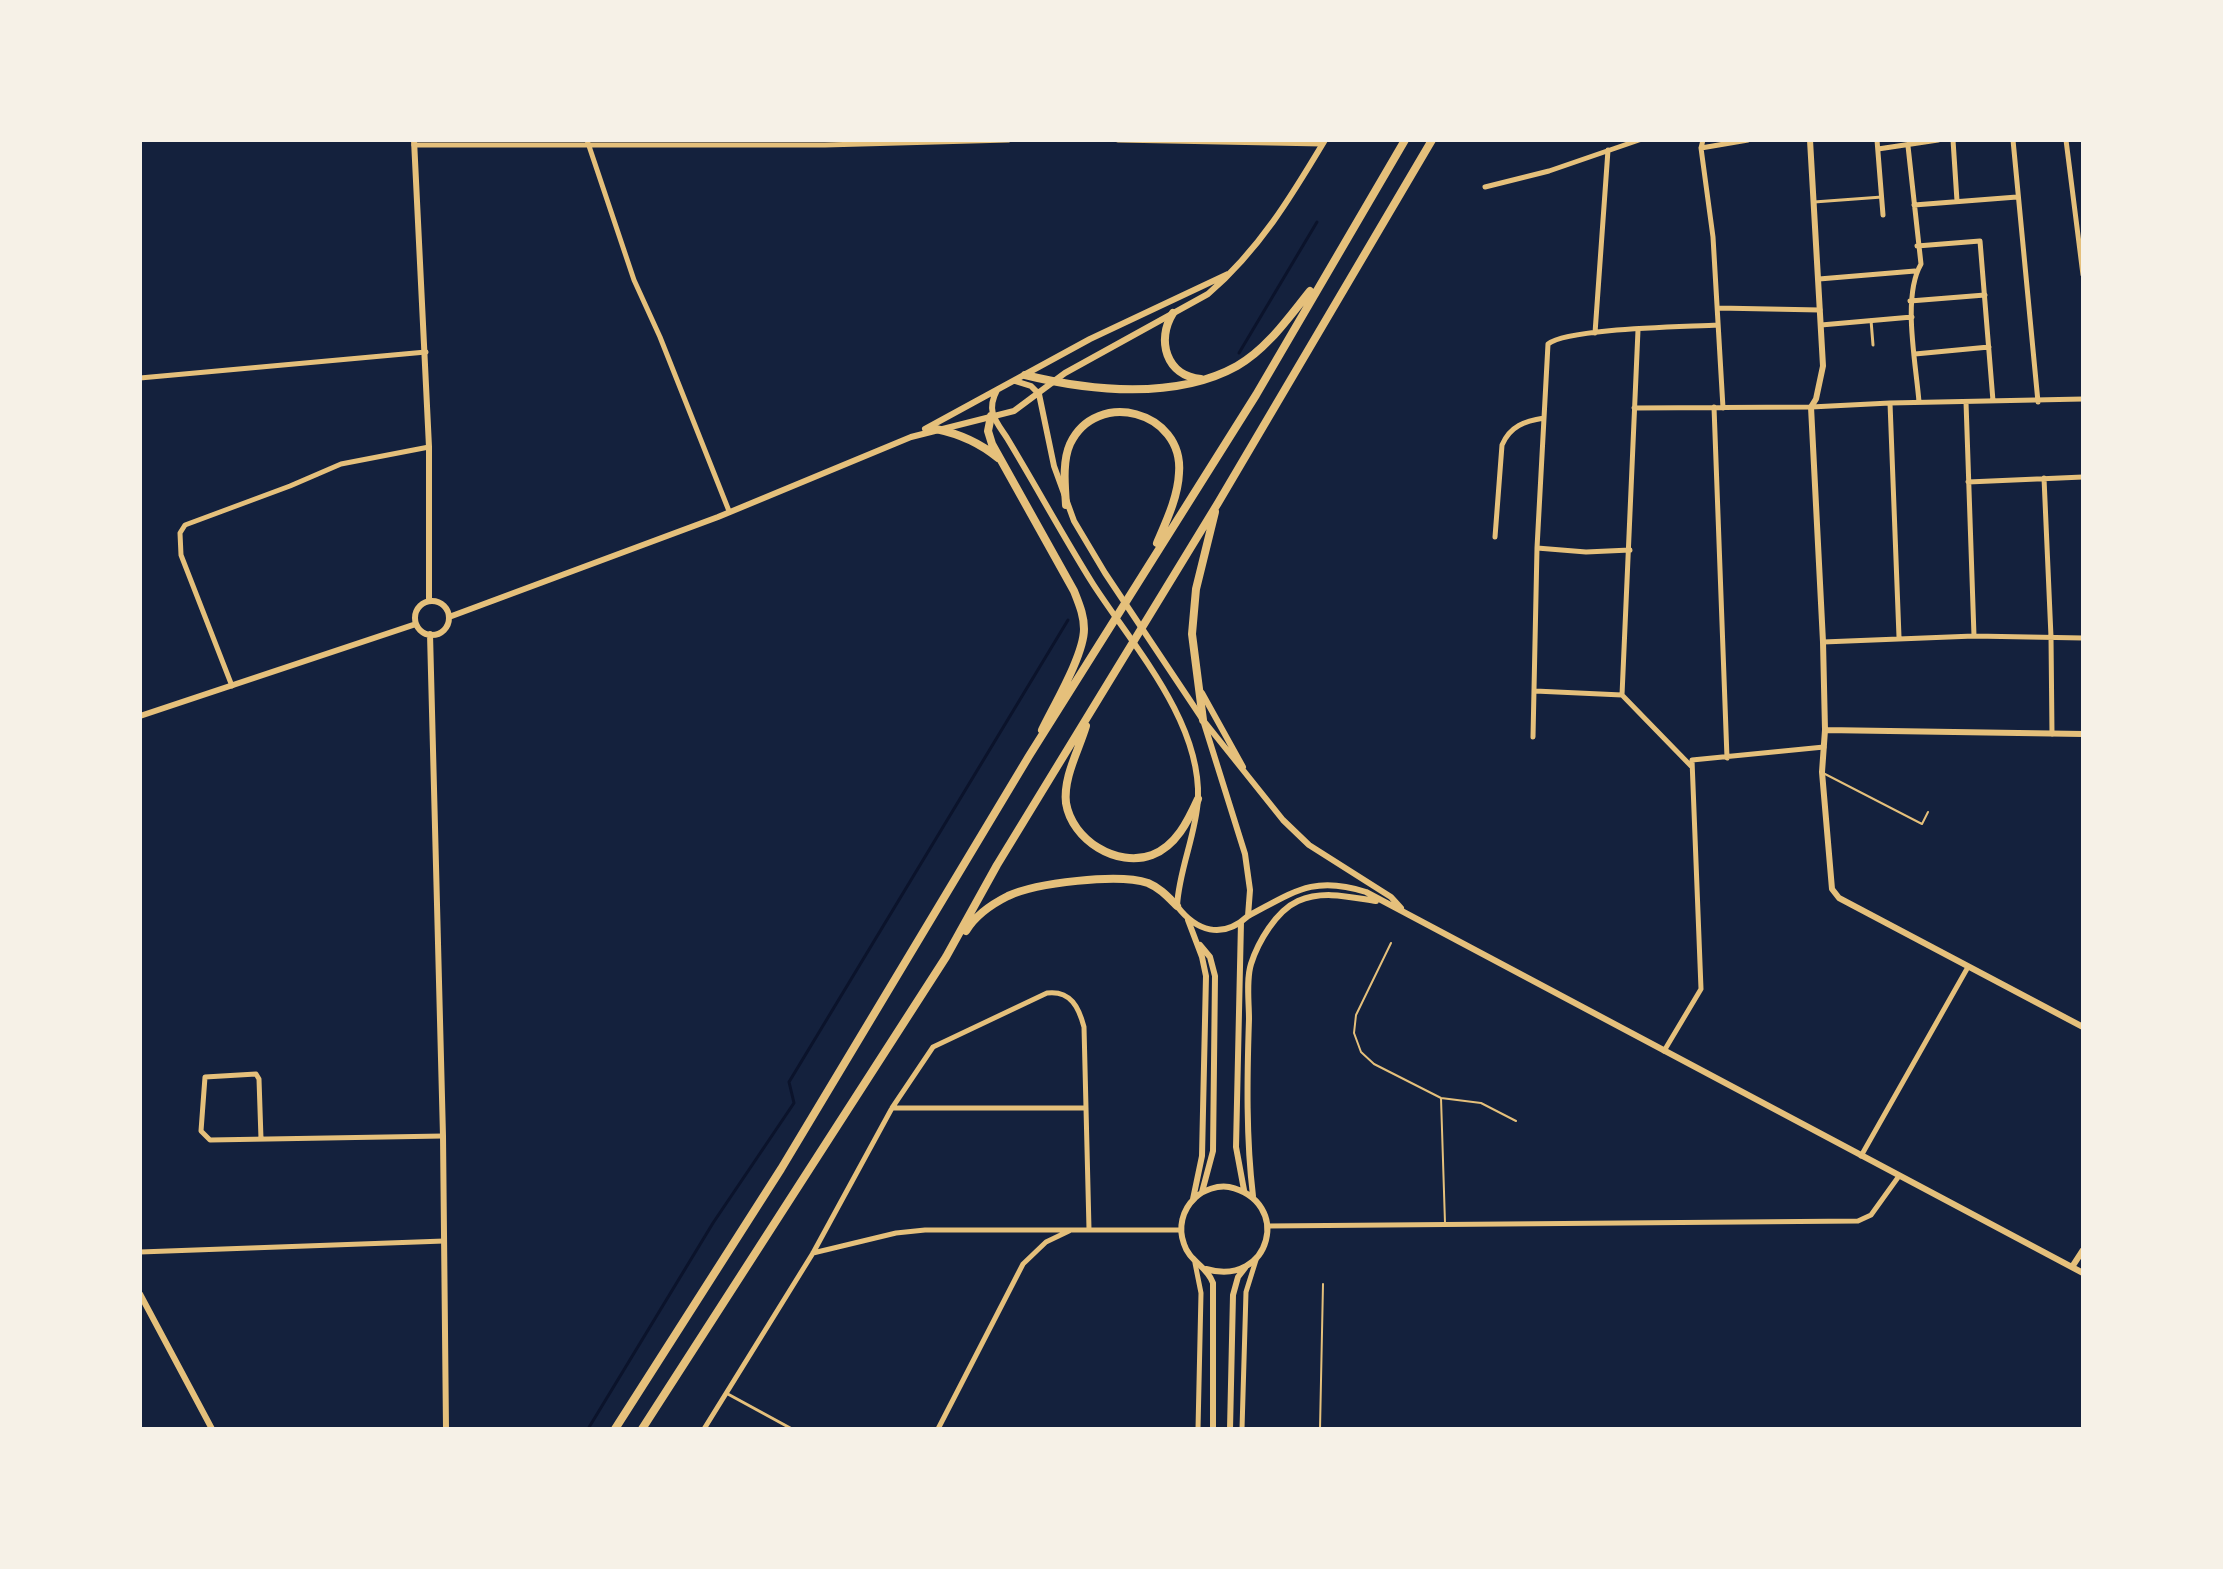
<!DOCTYPE html>
<html>
<head>
<meta charset="utf-8">
<style>
	body { margin:0 }
	#map { position:relative; width:2223px; height:1569px; overflow:hidden; background:#14213d; font-family:"Titillium Web",sans-serif }
	canvas { display:block }
	.frame { position:absolute; inset:0; border:142px solid #f6f1e7; pointer-events:none }
</style>
</head>
<body>
<div id="map">
<canvas width="2223" height="1569"></canvas>
<div class="frame"></div>
</div>
<script>
const ctx = document.querySelector('canvas').getContext('2d');
ctx.lineJoin = 'round';
function trace(path, color, width, dash) { ctx.strokeStyle = color; ctx.lineWidth = width; ctx.lineCap = dash ? 'butt' : 'round'; ctx.setLineDash(dash || []); ctx.stroke(path); }
const stream = new Path2D(`
	M 1239,353 L 1317,222
	M 588,1429 L 713,1223 L 794,1103 L 789,1082 L 1068,620`);
const service = new Path2D(`
	M 1825,774 L 1922,824 L 1928,812
	M 1391,943 L 1356,1015 L 1354,1033 L 1361,1052 L 1374,1064 L 1441,1098 L 1481,1103 L 1516,1121
	M 1441,1098 L 1445,1223
	M 1320,1429 L 1323,1284`);
const pedestrian = new Path2D(`
	M 1814,202 L 1882,197
	M 1871,320 L 1873,345
	M 726,1393 L 792,1429`);
const minor = new Path2D(`
	M 587,140 L 634,280 L 660,337 L 729,511
	M 1118,140 L 1322,144
	M 1703,140 L 1701,148 L 1713,237 L 1723,408
	M 1877,140 L 1883,215
	M 1953,140 L 1957,201
	M 2013,140 L 2038,402
	M 2066,140 L 2083,275
	M 414,145 L 825,145 L 1008,140
	M 1908,146 L 1921,264 C 1902,297 1916,363 1919,402
	M 1701,148 L 1748,140
	M 1878,149 L 1938,140
	M 1485,187 L 1549,171 L 1639,140
	M 1914,205 L 2017,197
	M 1917,246 L 1980,241 L 1993,401
	M 1819,279 L 1915,271
	M 1910,301 L 1985,295
	M 1718,308 L 1820,310
	M 1821,325 L 1912,317
	M 1595,333 L 1608,150
	M 1915,354 L 1989,347
	M 140,378 L 426,352
	M 1966,402 L 1974,636
	M 1890,403 L 1899,637
	M 1714,407 L 1727,758
	M 1634,408 L 1811,407 L 1890,403 L 2083,399
	M 2044,478 L 2051,637 L 2052,734
	M 1968,482 L 2083,477
	M 1495,537 L 1502,445 C 1510,426 1525,421 1544,418
	M 1537,548 L 1586,552 L 1630,550
	M 1823,642 L 1974,636 L 2083,638
	M 232,686 L 181,555 L 180,533 L 185,525 L 290,486 L 341,464 L 429,447
	M 1535,691 L 1622,695 L 1691,766
	M 1622,695 L 1638,330
	M 1533,737 L 1537,548 L 1548,344 C 1569,328 1685,327 1718,325
	M 1664,1051 L 1701,989 L 1692,760 L 1824,747
	M 892,1108 L 1086,1108
	M 261,1139 L 259,1079 L 256,1074 L 205,1077 L 201,1131 L 210,1140 L 443,1136
	M 1861,1156 L 1968,967
	M 1268,1226 L 1858,1221 L 1871,1215 L 1899,1176
	M 140,1252 L 444,1241
	M 813,1253 L 896,1233 L 925,1230 L 1181,1230
	M 1195,1263 L 1201,1293 L 1198,1429
	M 704,1429 L 813,1253 L 892,1108 L 933,1047 L 1047,993 C 1071,990 1079,1008 1084,1027 L 1089,1229
	M 938,1429 L 1023,1264 L 1046,1242 L 1069,1231
	M 1242,1429 L 1246,1292 L 1256,1260`);
const tertiary = new Path2D(`
	M 414,140 L 429,447 L 429,601
	M 1810,140 L 1823,366 L 1816,399 L 1811,407 L 1823,642 L 1825,730 L 1822,772 L 1832,889 L 1839,898 L 2083,1027
	M 1015,381 L 1031,386 L 1039,394 L 1054,466 L 1074,521 L 1105,573 L 1203,720 L 1283,820 L 1309,845 L 1391,897 L 1401,908
	M 997,390 C 986,411 995,420 1007,438 C 1036,486 1063,536 1093,584 C 1133,646 1201,721 1198,799 C 1196,835 1179,869 1177,906 C 1196,931 1222,940 1248,916 L 1250,890 L 1245,854 L 1203,720
	M 925,429 L 1090,339 L 1228,274
	M415 618a17 17 0 1 1 34 0a17 17 0 1 1-34 0Z
	M 449,617 L 718,517 L 911,437 L 1014,411 L 1065,373 L 1208,294 C 1259,250 1291,197 1325,140
	M 430,634 L 443,1136 L 446,1429
	M 1202,693 L 1243,767
	M 140,716 L 416,624
	M 1825,730 L 2083,734
	M 1248,916 C 1294,892 1313,875 1366,892 L 2083,1273
	M 1188,920 L 1202,957 L 1206,976 L 1202,1156 L 1193,1199
	M 1241,922 L 1236,1147 L 1244,1190
	M 1200,945 L 1210,957 L 1215,976 L 1213,1151 L 1202,1192
	M 1253,1196 C 1246,1138 1247,1078 1249,1019 C 1249,1002 1246,980 1251,964 C 1258,942 1276,911 1298,901 C 1323,890 1350,897 1376,901
	M 2072,1267 L 2083,1250
	M 1206,1269 C 1271,1288 1293,1201 1229,1187 C 1218,1185 1203,1190 1195,1198 C 1182,1210 1178,1228 1184,1244 C 1189,1261 1207,1266 1213,1283 L 1213,1429
	M 140,1294 L 212,1429
	M 1230,1429 L 1233,1295 L 1238,1277 L 1245,1268`);
const motorway = new Path2D(`
	M 1173,313 C 1156,340 1166,376 1201,379
	M 1025,375 C 1090,391 1176,400 1237,366 C 1267,349 1289,317 1310,291
	M 991,416 L 988,431 L 992,444 L 1074,591 C 1079,604 1084,615 1084,629 C 1084,655 1054,705 1042,730
	M 936,429 C 960,434 979,442 998,458
	M 1066,505 C 1065,487 1062,462 1070,444 C 1096,388 1184,411 1179,473 C 1178,497 1166,522 1157,543
	M 1203,720 L 1192,634 L 1196,589 L 1215,512
	M 1086,726 C 1079,750 1063,777 1066,803 C 1072,840 1117,868 1152,855 C 1176,846 1188,821 1198,799
	M 966,931 C 975,916 992,904 1008,896 C 1036,883 1118,873 1148,883 C 1160,888 1168,897 1177,906
	M 615,1429 L 781,1169 L 1029,756 L 1256,395 L 1405,140
	M 642,1429 L 946,957 L 997,865 L 1218,503 L 1432,140`);
trace(stream, '#0b132b', 3);
trace(service, '#e5c07b', 2);
trace(pedestrian, '#e5c07b', 3);
trace(minor, '#e5c07b', 5);
trace(tertiary, '#e5c07b', 6);
trace(motorway, '#e5c07b', 8);
</script>
</body>
</html>
